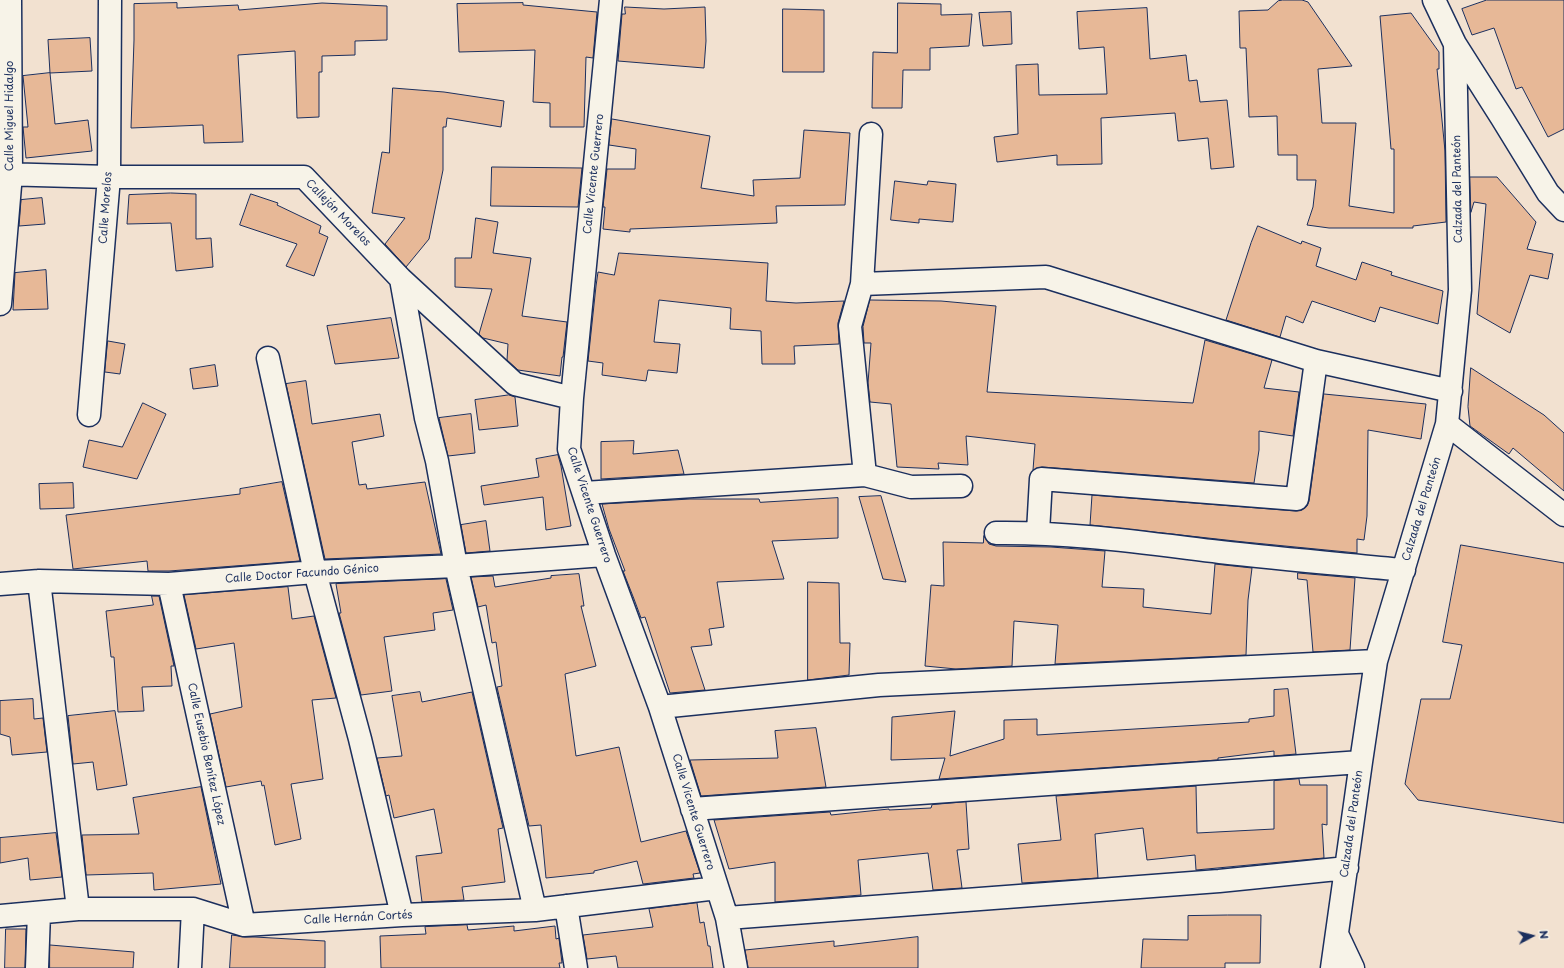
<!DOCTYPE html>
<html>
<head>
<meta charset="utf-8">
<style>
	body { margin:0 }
	#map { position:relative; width:1564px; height:968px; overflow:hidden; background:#f2e1d0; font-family:"Playpen Sans",sans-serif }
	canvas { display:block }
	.north { position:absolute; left:1512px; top:916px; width:40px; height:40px; -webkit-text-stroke:3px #f7f3e8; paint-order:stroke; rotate:83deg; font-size:11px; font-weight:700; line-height:16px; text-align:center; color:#1b2f5e }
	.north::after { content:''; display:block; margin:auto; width:14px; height:18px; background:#1b2f5e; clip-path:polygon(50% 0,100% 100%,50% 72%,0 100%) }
</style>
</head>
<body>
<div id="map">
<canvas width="1564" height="968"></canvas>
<div class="north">N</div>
</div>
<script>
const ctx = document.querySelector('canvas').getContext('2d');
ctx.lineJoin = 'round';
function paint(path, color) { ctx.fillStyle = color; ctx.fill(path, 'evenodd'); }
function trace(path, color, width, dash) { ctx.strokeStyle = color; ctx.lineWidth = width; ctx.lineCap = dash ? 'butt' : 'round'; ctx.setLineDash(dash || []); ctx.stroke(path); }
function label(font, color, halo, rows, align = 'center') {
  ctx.font = font + ' "Playpen Sans",sans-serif'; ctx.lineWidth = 3.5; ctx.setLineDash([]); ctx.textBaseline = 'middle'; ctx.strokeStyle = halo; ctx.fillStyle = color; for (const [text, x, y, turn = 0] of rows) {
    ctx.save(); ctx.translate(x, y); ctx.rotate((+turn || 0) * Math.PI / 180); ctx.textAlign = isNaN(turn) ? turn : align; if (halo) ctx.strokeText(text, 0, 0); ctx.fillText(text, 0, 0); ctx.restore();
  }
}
const building = new Path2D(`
	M 1283,0 L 1302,0 L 1308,2 L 1352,66 L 1318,69 L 1322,123 L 1356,123 L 1349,206 L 1394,213 L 1394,149 L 1391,149 L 1380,16 L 1411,13 L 1439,52 L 1439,69 L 1437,69 L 1445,151 L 1446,222 L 1413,226 L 1413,228 L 1329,228 L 1307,225 L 1313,207 L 1316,180 L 1297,180 L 1297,155 L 1278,155 L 1277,116 L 1249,117 L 1246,48 L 1240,48 L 1239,11 L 1268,10 L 1278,1 Z
	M 1487,0 L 1564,0 L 1564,129 L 1548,137 L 1522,87 L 1516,89 L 1494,28 L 1472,35 L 1462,9 Z
	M 177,3 L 177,8 L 238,5 L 239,10 L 322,3 L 387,6 L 387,40 L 355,41 L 355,55 L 322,56 L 322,72 L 319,72 L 319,117 L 297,118 L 295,51 L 238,55 L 243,142 L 204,143 L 203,125 L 131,128 L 134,40 L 134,4 Z
	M 523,3 L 523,5 L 597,12 L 593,58 L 586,57 L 584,127 L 550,127 L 550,103 L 533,102 L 535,50 L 459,52 L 457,4 Z
	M 898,3 L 941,4 L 941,15 L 972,14 L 969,46 L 930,48 L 930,70 L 903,70 L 902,108 L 872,108 L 873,52 L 897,53 Z
	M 625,7 L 664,9 L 705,7 L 706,41 L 704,68 L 618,61 L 622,14 L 625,14 Z
	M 1147,8 L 1150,59 L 1186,55 L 1189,81 L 1197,80 L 1200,102 L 1227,100 L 1234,167 L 1211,169 L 1208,138 L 1178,141 L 1175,113 L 1101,118 L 1102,164 L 1057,165 L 1057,155 L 997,162 L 994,137 L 1018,134 L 1016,65 L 1038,64 L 1039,95 L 1107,94 L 1104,47 L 1079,49 L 1077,12 Z
	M 783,9 L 824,10 L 824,72 L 783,72 Z
	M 1011,12 L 1012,44 L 983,46 L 979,13 Z
	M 90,38 L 92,71 L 50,73 L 48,40 Z
	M 50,73 L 55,124 L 88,120 L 92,151 L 26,158 L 23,127 L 28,127 L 23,76 Z
	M 393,88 L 444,92 L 504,101 L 501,127 L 447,118 L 446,127 L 443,127 L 443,170 L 429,239 L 406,267 L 385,244 L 405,218 L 372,213 L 382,152 L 389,153 Z
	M 612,119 L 710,136 L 701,188 L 754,196 L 753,180 L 800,178 L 804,130 L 850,133 L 845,205 L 776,206 L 777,223 L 630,229 L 630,232 L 603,229 L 605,207 L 603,207 L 607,169 L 635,169 L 636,149 L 609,145 Z
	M 492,167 L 582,168 L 578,207 L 491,206 Z
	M 1470,177 L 1497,177 L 1536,222 L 1527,249 L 1553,254 L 1548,279 L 1530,275 L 1510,333 L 1477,314 L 1486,204 L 1474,202 L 1471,212 Z
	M 895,181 L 927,185 L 928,181 L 956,184 L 953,222 L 919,219 L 919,223 L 891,220 Z
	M 171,193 L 196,194 L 196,239 L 211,238 L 213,267 L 176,271 L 171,223 L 127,224 L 129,195 Z
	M 251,194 L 278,203 L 277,205 L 321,226 L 319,233 L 328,237 L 314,276 L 286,266 L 297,244 L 240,225 Z
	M 42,198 L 45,224 L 19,226 L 21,200 Z
	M 476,218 L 498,222 L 493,253 L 531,258 L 522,316 L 567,322 L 563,357 L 562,357 L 560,376 L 518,370 L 507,360 L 508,344 L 483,338 L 479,334 L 492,289 L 455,287 L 455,258 L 471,258 Z
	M 1258,226 L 1301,244 L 1302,241 L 1321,248 L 1316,266 L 1356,280 L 1362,262 L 1392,272 L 1391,275 L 1443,291 L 1438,324 L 1380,307 L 1375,322 L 1312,301 L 1303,323 L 1286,316 L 1280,337 L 1226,320 L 1251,243 Z
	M 619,253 L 768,263 L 766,301 L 796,303 L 844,301 L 838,323 L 839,344 L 794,346 L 795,364 L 762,364 L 761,331 L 730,329 L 731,308 L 659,300 L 654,342 L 680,344 L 677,373 L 648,370 L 646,381 L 602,375 L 603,363 L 588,361 L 596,286 L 598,272 L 614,275 Z
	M 46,270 L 48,309 L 13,310 L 15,273 Z
	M 870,300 L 941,301 L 996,306 L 987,392 L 1193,403 L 1205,340 L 1272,360 L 1264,388 L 1299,392 L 1293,436 L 1259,431 L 1259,450 L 1254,483 L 1042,467 L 1033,470 L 1035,444 L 966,436 L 968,465 L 938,463 L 939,469 L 897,467 L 891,404 L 870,402 L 868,383 L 871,343 L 864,343 L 863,327 Z
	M 391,318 L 399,358 L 335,364 L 327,326 Z
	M 108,341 L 125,344 L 120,374 L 105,372 Z
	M 215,365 L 218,386 L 193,389 L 190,369 Z
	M 1471,368 L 1544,415 L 1564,433 L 1564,491 L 1513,448 L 1509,454 L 1470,426 L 1468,407 Z
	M 306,381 L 312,424 L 380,414 L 384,436 L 352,442 L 359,485 L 366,484 L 367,489 L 425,482 L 441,554 L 325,559 L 286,384 Z
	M 1324,394 L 1426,404 L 1421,439 L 1368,430 L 1367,516 L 1364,540 L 1357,539 L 1357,553 L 1244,542 L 1090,525 L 1092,495 L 1296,511 L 1302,510 L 1307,506 L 1309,501 Z
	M 509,395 L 515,397 L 518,426 L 479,430 L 475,400 Z
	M 143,403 L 166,414 L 137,479 L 83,467 L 89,440 L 122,447 Z
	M 471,414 L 475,453 L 448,456 L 439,418 Z
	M 634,441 L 633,454 L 678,450 L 684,474 L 601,479 L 601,442 Z
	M 558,455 L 561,466 L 571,526 L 546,530 L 543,497 L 484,505 L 481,486 L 539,477 L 536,459 Z
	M 282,482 L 300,561 L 169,571 L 148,571 L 147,561 L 73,569 L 66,515 L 240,494 L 240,489 Z
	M 73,483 L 74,508 L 40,509 L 39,484 Z
	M 881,496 L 906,582 L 883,579 L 859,497 Z
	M 838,498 L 838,538 L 772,541 L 784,579 L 717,582 L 724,627 L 709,629 L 712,645 L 691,647 L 705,690 L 670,693 L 645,617 L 641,618 L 634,599 L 623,571 L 625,571 L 609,529 L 602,504 L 690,499 L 759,499 L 760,502 Z
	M 486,521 L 490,551 L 466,553 L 461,525 Z
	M 984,536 L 989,544 L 996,546 L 1051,547 L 1105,551 L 1102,587 L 1144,589 L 1143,607 L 1211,614 L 1215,564 L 1252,568 L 1248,600 L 1246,655 L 1055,664 L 1058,625 L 1014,621 L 1012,666 L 956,669 L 925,666 L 931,585 L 944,586 L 943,542 L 983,543 Z
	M 1461,545 L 1564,563 L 1564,823 L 1418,800 L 1405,784 L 1421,699 L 1450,699 L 1462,645 L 1443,642 Z
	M 1298,573 L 1355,578 L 1350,650 L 1313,652 L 1307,580 L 1298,579 Z
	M 579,574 L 584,606 L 581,606 L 596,666 L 565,674 L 576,756 L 619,747 L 641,842 L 686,831 L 700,873 L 693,874 L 694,878 L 643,884 L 637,861 L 594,871 L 594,873 L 546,878 L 541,825 L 529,826 L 497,687 L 502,686 L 496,642 L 492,643 L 486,605 L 478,607 L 471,577 L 493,576 L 495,587 L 551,578 L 551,576 Z
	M 446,579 L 453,610 L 433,613 L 435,630 L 384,637 L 392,691 L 361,695 L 339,613 L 341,613 L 336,584 Z
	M 808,582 L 839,583 L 840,643 L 850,643 L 849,675 L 808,680 Z
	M 288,587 L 292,619 L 314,616 L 336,698 L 312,700 L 323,779 L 291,784 L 301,839 L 275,845 L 264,785 L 262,786 L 261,781 L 226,787 L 210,714 L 242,707 L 234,643 L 196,649 L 184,595 Z
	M 152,596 L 159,596 L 174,666 L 171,666 L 172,686 L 142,687 L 144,711 L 118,712 L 114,657 L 111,657 L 106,611 L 153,605 Z
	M 1288,689 L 1296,754 L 1274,756 L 1274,751 L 1218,758 L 1218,760 L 939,779 L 945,758 L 891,760 L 892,717 L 955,711 L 950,756 L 1004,739 L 1004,720 L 1037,719 L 1037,735 L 1249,722 L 1249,719 L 1274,716 L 1274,690 Z
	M 420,692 L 422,702 L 472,692 L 503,828 L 498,829 L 505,882 L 462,887 L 464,900 L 422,902 L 416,856 L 442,853 L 434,809 L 394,818 L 389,795 L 386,796 L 377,758 L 402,756 L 392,696 Z
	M 33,699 L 34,719 L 43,718 L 47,752 L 12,755 L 10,737 L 0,734 L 0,701 Z
	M 115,711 L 127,785 L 97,790 L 93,762 L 73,764 L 68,716 Z
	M 816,728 L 826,787 L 701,796 L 690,760 L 778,758 L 775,731 Z
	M 1299,779 L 1300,785 L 1327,785 L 1327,825 L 1322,824 L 1324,858 L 1196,870 L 1195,855 L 1147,860 L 1143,828 L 1095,834 L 1098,878 L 1022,883 L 1018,844 L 1061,840 L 1056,796 L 1196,786 L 1197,833 L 1274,829 L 1274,781 Z
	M 201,787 L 221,884 L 154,890 L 153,873 L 86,875 L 82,835 L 139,834 L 133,798 Z
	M 966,802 L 969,849 L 957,850 L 962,888 L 933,890 L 928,853 L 858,860 L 861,895 L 775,902 L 775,862 L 729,869 L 714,820 L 830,812 L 831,815 L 889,809 L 889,810 L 931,808 L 932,805 Z
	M 56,833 L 62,877 L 30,880 L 28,858 L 0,863 L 0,838 Z
	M 697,903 L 700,923 L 704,922 L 708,946 L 710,946 L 713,968 L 618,968 L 616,956 L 587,959 L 583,935 L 653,927 L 649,909 Z
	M 1228,915 L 1261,915 L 1260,963 L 1225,963 L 1225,968 L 1141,968 L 1143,939 L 1188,940 L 1188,916 Z
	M 467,925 L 468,930 L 514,926 L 514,931 L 555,926 L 556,939 L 559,938 L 562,963 L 559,963 L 560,968 L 381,968 L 380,936 L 426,934 L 425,927 Z
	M 6,929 L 26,929 L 25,968 L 5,968 Z
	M 232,935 L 245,937 L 255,937 L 325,941 L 325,968 L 230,968 Z
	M 918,937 L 918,968 L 748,968 L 745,950 L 834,941 L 834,946 Z
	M 50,945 L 134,952 L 133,968 L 50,968 Z`);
const minor = new Path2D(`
	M 611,0 L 572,398 L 569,449 L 604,555 L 660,707 L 727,918 L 736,968
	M 1434,0 L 1455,44 L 1502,118 L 1548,193 L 1564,210
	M 0,174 L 109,177 L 304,177 L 401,279 L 515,384 L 572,398
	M 401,279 L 426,418 L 437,461 L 456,566 L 535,910
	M 862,284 L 1046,277 L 1316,361 L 1451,391
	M 0,304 L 11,174 L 10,0
	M 268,358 L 315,572 L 360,739 L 402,915
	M 89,415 L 109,177 L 110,0
	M 1447,424 L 1564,515
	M 865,475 L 850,326 L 862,284 L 871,134
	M 584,493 L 865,475 L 911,487 L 961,486
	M 1038,532 L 1041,479 L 1297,499 L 1316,361
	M 996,533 C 1071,532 1145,543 1220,552 C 1281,559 1342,564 1404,570
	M 39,581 L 78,909
	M 0,584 L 39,581 L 169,584 L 315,572 L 456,566 L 604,555
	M 169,584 L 244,925
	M 660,707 L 879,685 L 1376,661
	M 692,809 L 1361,762
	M 566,906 L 576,968
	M 0,916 L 78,909 L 193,909 L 244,925 L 402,915 L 535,910 L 717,888
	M 727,918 L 1219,881 L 1347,868
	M 1337,934 L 1353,968
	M 37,968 L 39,913
	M 190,968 L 193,909
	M 1332,968 L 1361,762 L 1376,661 L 1447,424 L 1460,290 L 1455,44`);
const streetNames = [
	["Calle Miguel Hidalgo",10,116,-90],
	["Calle Vicente Guerrero",594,174,-84],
	["Calzada del Panteón",1458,189,-91],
	["Calle Morelos",106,208,-86],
	["Callejón Morelos",338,213,46],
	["Calle Vicente Guerrero",589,505,72],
	["Calzada del Panteón",1422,509,-73],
	["Calle Doctor Facundo Génico",302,574,-4],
	["Calle Eusebio Benítez López",206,754,78],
	["Calle Vicente Guerrero",693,812,73],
	["Calzada del Panteón",1352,824,-82],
	["Calle Hernán Cortés",358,918,-3]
];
paint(building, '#e7b897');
trace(building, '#1b2f5e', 1);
trace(minor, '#1b2f5e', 25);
trace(minor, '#f7f3e8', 22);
label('11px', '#1b2f5e', '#f7f3e8', streetNames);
</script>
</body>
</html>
